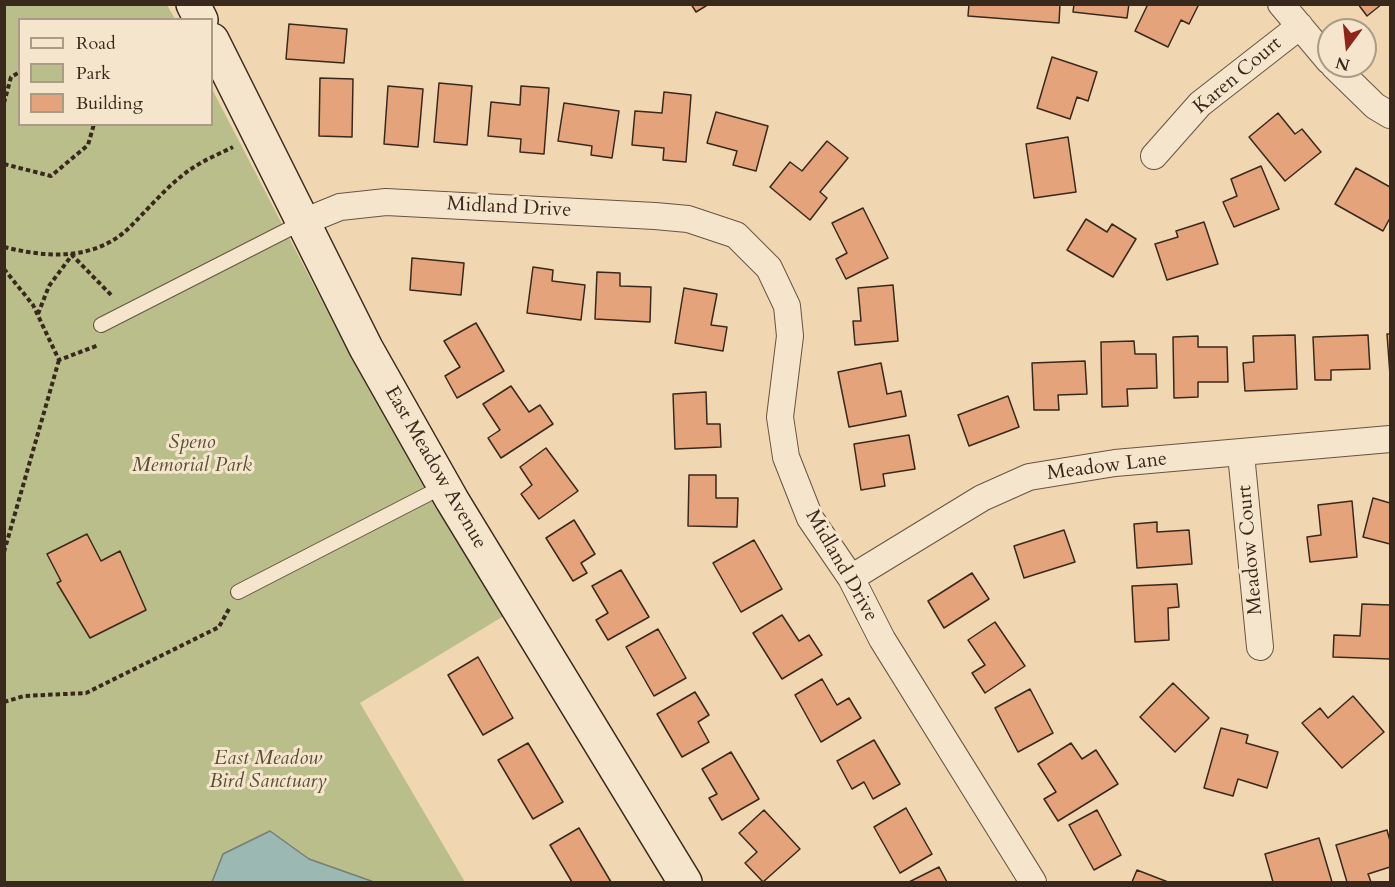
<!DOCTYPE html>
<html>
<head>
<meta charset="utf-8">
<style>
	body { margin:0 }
	#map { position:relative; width:1395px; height:887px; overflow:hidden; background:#f0d7b1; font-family:Cardo,serif }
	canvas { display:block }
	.frame { position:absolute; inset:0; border:6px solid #39291d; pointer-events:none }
	.legend { position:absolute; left:18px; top:18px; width:195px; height:108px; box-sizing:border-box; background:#f5e5cc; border:2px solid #aa9a86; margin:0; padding:8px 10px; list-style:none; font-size:18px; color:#39291d }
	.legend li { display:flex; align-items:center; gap:12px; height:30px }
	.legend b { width:30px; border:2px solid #aa9a86 }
	.north { position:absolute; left:1317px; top:18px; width:60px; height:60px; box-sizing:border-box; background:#f5e5cc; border:2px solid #aa9a86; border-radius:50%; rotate:195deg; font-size:16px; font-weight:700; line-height:24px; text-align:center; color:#39291d }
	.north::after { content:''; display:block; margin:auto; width:21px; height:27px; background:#8f2418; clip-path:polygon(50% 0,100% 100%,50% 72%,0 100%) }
</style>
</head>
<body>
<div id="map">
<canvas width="1395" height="887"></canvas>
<div class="frame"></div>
<ul class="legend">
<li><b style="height:8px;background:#f5e5cc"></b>Road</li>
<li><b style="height:16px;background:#babe8b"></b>Park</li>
<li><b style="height:16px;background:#e4a37b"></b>Building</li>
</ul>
<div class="north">N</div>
</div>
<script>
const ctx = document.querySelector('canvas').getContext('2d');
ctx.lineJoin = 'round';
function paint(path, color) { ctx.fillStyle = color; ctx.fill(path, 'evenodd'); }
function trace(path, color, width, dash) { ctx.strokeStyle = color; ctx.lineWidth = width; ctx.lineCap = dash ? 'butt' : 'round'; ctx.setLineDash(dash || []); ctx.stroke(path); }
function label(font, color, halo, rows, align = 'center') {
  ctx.font = font + ' Cardo,serif'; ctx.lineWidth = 6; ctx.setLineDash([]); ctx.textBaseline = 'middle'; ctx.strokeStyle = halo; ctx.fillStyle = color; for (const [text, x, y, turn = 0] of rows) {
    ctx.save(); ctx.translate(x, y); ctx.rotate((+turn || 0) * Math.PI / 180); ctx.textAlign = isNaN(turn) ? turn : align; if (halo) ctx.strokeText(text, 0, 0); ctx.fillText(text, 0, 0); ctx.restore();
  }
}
const green = new Path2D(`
	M 5,5 L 167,5 L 175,19 L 20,20 L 20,124 L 212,124 L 212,89 L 350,355 L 507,614 L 360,703 L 465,882 L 5,882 Z`);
const water = new Path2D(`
	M 270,831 L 309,859 L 374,882 L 212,882 L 223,854 Z`);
const building = new Path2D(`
	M 691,4 L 709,4 L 696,12 Z
	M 969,4 L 1060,4 L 1059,23 L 968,16 Z
	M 1074,4 L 1129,4 L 1127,18 L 1073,12 Z
	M 1148,4 L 1199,4 L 1189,24 L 1181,20 L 1168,47 L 1135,31 Z
	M 1358,4 L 1382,4 L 1367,16 Z
	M 289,24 L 347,29 L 344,63 L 286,59 Z
	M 1052,57 L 1097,72 L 1088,101 L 1077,97 L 1070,119 L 1037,108 Z
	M 320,78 L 353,79 L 352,137 L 319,136 Z
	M 439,83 L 472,86 L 467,145 L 434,142 Z
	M 388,86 L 423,89 L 418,147 L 384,144 Z
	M 521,86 L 549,88 L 544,154 L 520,152 L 521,139 L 488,136 L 491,102 L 520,105 Z
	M 664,92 L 691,95 L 686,162 L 663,160 L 664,148 L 632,145 L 635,111 L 662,113 Z
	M 564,103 L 619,111 L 612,158 L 591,155 L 592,146 L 558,141 Z
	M 716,112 L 768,126 L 756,171 L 733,165 L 737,151 L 707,143 Z
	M 1278,113 L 1295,134 L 1302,129 L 1321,152 L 1285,181 L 1249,137 Z
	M 1068,137 L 1076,192 L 1034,198 L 1026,144 Z
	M 827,141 L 848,158 L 820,192 L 827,198 L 810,220 L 770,187 L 790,162 L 802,171 Z
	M 1261,166 L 1279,209 L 1234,227 L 1223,202 L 1237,196 L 1231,179 Z
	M 1356,168 L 1390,187 L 1390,218 L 1383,231 L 1335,204 Z
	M 863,208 L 888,258 L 846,279 L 836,259 L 847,253 L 832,223 Z
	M 1086,219 L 1107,232 L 1112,224 L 1136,239 L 1113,277 L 1067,250 Z
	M 1204,222 L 1218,264 L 1167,280 L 1155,244 L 1178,237 L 1176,231 Z
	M 412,258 L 464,263 L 461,295 L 410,290 Z
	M 533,267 L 553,270 L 552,281 L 585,285 L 581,320 L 527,313 Z
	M 597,272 L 620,273 L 620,286 L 651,287 L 650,322 L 595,319 Z
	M 893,285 L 898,341 L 855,345 L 853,321 L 861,321 L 858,288 Z
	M 684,288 L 717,294 L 711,325 L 727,327 L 723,351 L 675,343 Z
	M 476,323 L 504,371 L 457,398 L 445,376 L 460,367 L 444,341 Z
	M 1387,334 L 1390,334 L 1390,375 Z
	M 1295,335 L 1297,389 L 1245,391 L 1243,363 L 1254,362 L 1253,336 Z
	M 1368,335 L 1370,369 L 1331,370 L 1331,380 L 1315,380 L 1313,337 Z
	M 1198,336 L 1198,347 L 1227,347 L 1228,382 L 1198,382 L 1198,397 L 1174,398 L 1173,337 Z
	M 1134,341 L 1135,354 L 1156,354 L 1157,388 L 1127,389 L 1128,406 L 1102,407 L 1101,342 Z
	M 1085,361 L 1087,394 L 1058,395 L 1059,410 L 1034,410 L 1032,363 Z
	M 881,363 L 887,394 L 901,391 L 906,416 L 849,427 L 838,372 Z
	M 511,386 L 529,412 L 540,405 L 553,424 L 501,458 L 488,438 L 500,430 L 483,404 Z
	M 706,392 L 707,424 L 720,424 L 721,447 L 675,449 L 673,394 Z
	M 1008,396 L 1019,427 L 969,446 L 958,415 Z
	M 909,435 L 915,469 L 883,474 L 885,486 L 861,490 L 854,444 Z
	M 546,448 L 578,491 L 539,519 L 521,494 L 532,485 L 520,467 Z
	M 689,475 L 716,475 L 716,498 L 738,498 L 737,527 L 688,526 Z
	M 1373,498 L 1390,503 L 1390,544 L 1363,537 Z
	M 1352,501 L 1357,557 L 1310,562 L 1307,537 L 1321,535 L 1318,505 Z
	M 574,520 L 595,554 L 581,563 L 587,573 L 573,581 L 546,538 Z
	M 1157,522 L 1157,532 L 1189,530 L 1192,564 L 1137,568 L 1134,524 Z
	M 1064,530 L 1075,562 L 1024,578 L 1014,546 Z
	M 87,534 L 101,561 L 120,551 L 146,610 L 90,638 L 57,583 L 61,581 L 47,554 Z
	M 754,540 L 782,589 L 741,612 L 713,563 Z
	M 621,570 L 649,617 L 608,640 L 596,620 L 608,613 L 592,586 Z
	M 972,573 L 989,599 L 944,628 L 928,601 Z
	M 1177,584 L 1179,607 L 1168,608 L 1169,640 L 1135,642 L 1132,586 Z
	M 1362,604 L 1390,605 L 1390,659 L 1333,657 L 1334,635 L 1360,636 Z
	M 782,615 L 799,641 L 809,635 L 822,655 L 782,679 L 753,633 Z
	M 995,622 L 1025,666 L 985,693 L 972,673 L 985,665 L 968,640 Z
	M 658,629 L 686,678 L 654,696 L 626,647 Z
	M 478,657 L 513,718 L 483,735 L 448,675 Z
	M 822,679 L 837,705 L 849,698 L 861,718 L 821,742 L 795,695 Z
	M 1173,683 L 1209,718 L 1175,752 L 1140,717 Z
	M 1030,689 L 1053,733 L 1018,752 L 995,708 Z
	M 695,692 L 709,715 L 698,722 L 709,742 L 682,757 L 657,714 Z
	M 1353,696 L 1384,732 L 1342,768 L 1302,723 L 1320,708 L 1328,718 Z
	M 1221,728 L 1248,735 L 1246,743 L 1278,752 L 1267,788 L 1238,779 L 1233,796 L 1204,788 Z
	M 874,740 L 900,784 L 873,799 L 864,782 L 852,789 L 837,761 Z
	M 528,743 L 563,802 L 533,819 L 498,760 Z
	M 1071,743 L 1082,759 L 1096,750 L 1118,784 L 1058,821 L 1044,799 L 1056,792 L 1038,764 Z
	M 731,752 L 759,799 L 722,820 L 709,798 L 717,794 L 702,769 Z
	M 906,808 L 932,854 L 900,873 L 874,827 Z
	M 764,810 L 800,849 L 763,882 L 745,863 L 757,852 L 739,833 Z
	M 1097,810 L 1121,855 L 1094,870 L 1069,825 Z
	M 579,828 L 611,882 L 572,882 L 550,845 Z
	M 1387,830 L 1390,841 L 1390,867 L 1368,874 L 1371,882 L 1347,882 L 1336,845 Z
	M 1319,838 L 1332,882 L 1273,882 L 1265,854 Z
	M 939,867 L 947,882 L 909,882 Z
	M 1137,870 L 1168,882 L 1132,882 Z`);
const path = new Path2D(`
	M 4,103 L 11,77 L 20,72
	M 4,164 L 51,176 L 88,145 L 94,124
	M 4,247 C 48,258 96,261 131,226 C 150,207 169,184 191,169 C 204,160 219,154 233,147
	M 4,269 L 33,305 L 59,360 L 99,345
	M 38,314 L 49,286 L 72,255 L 113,297
	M 4,552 L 59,360
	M 4,702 L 24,696 L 86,693 L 219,627 L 230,607`);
const lane = new Path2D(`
	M 101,325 L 303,222
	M 238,592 L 444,486`);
const street = new Path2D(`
	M 1281,4 L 1329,61
	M 1334,66 L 1375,106 L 1390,115
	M 1154,156 L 1200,104 L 1300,26
	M 303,222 L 340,207 L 386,202 L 655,216 L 688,219 L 736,235 L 769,268 L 787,306 L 790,336 L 780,417 L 786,457 L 810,518 L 851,578 L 882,639 L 1033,882
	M 1241,454 L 1260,647
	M 851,578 L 982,498 L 1029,477 L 1115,463 L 1390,439`);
const secondary = new Path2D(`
	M 193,4 L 201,20
	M 212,40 L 366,348 L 452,500 L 685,882`);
const streetNames = [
	["Karen Court",1238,76,-40],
	["Midland Drive",509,208,3],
	["Meadow Lane",1107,467,-7],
	["East Meadow Avenue",435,468,60],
	["Meadow Court",1251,550,-95],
	["Midland Drive",841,566,60]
];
const parkNames = [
	["Speno",192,443],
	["Memorial Park",192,466],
	["East Meadow",268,759],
	["Bird Sanctuary",268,782]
];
paint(green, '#babe8b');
paint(water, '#9cb8b3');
trace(water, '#747f77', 1.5);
paint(building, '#e4a37b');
trace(building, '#39291d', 1.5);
trace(lane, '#675442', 16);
trace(street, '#675442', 28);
trace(secondary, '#39291d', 36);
trace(path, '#39291d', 4, [4.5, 3]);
trace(lane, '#f5e5cc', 14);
trace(street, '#f5e5cc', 26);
trace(secondary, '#f5e5cc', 33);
label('20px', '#39291d', '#f5e5cc', streetNames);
label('italic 20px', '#594e38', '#f5e5cc', parkNames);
</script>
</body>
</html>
